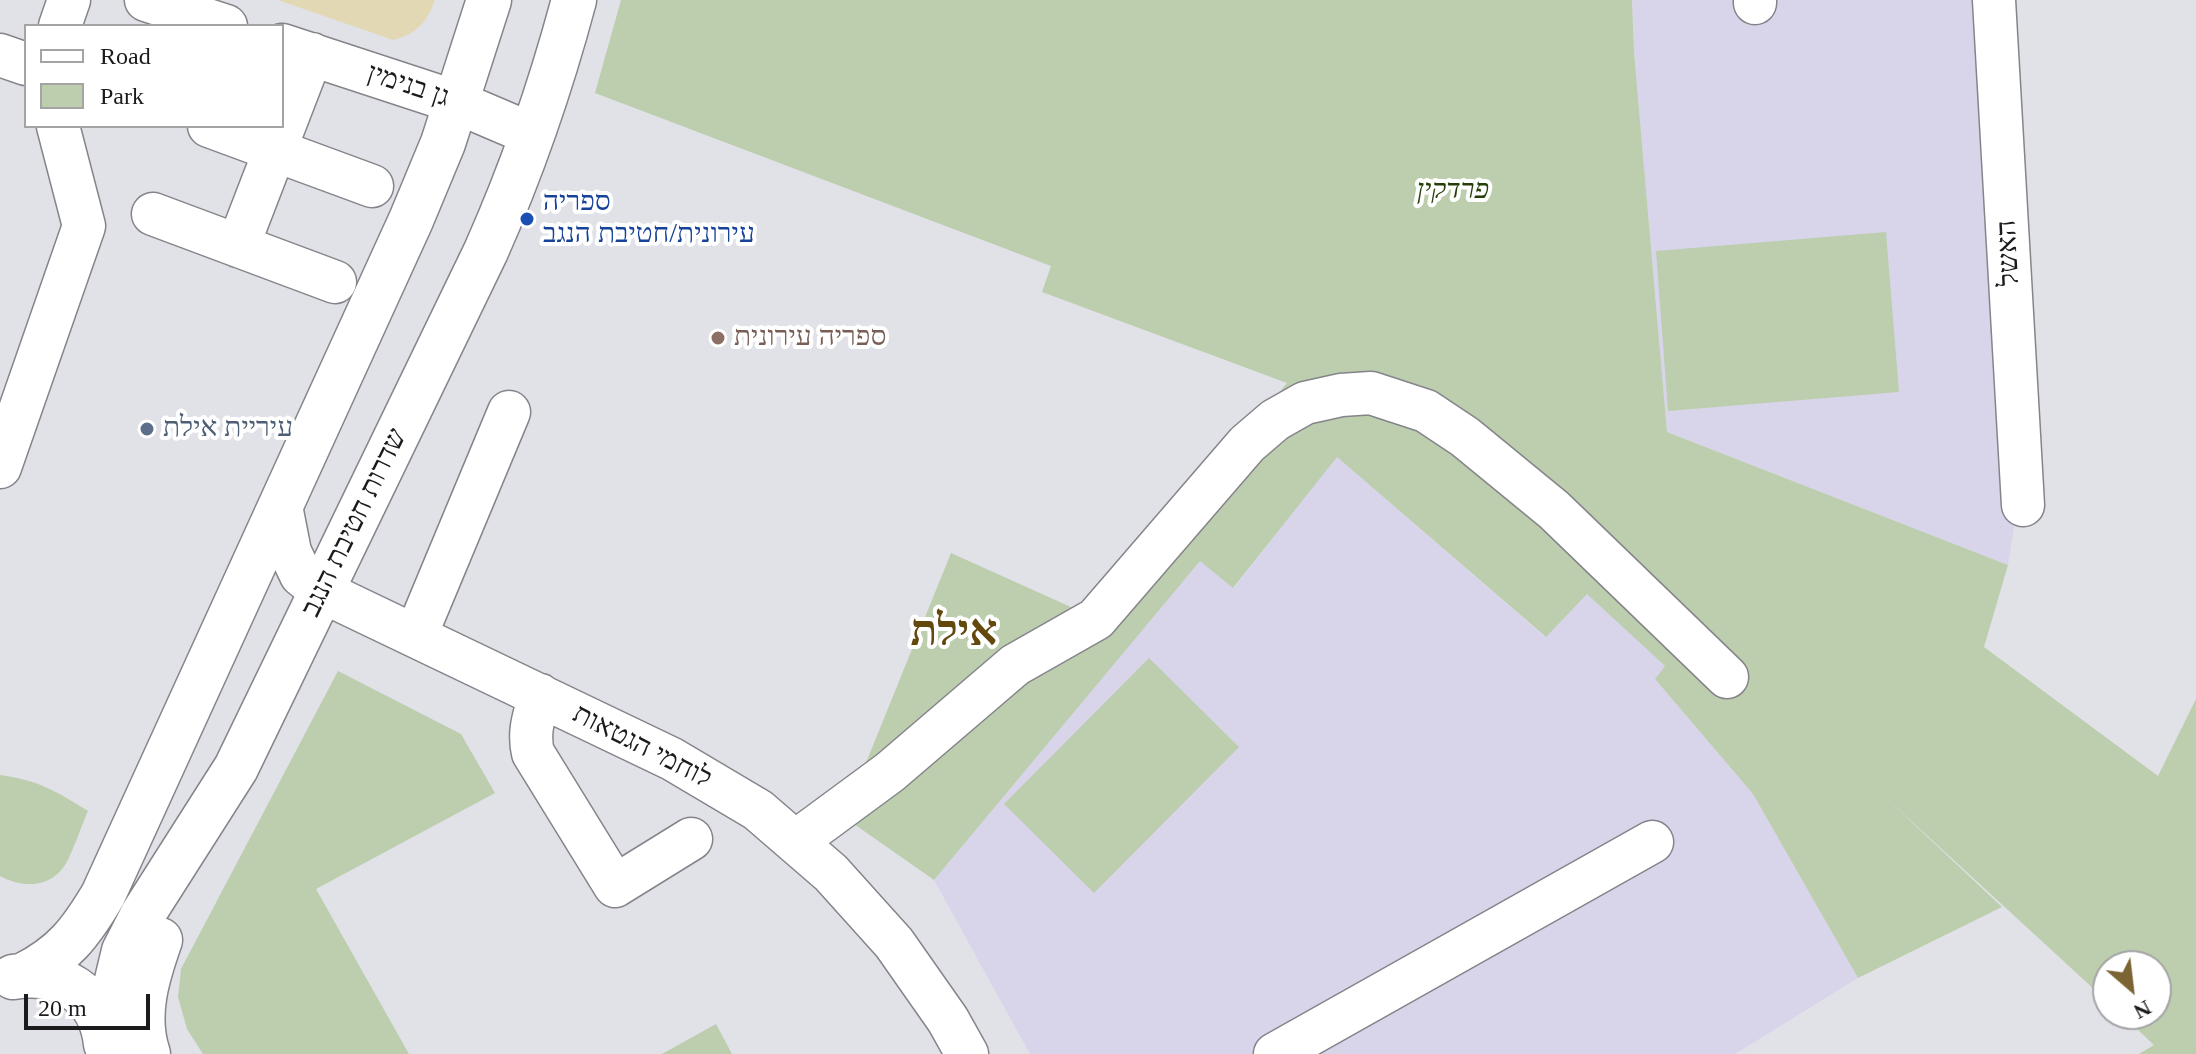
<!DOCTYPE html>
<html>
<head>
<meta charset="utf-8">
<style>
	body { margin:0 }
	#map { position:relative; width:2196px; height:1054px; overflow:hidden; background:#e1e1e8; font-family:"Times New Roman",serif }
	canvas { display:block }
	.legend { position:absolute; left:24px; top:24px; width:260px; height:104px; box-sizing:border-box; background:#fff; border:2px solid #a4a4a5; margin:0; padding:10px 14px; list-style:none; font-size:24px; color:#1b1b1e }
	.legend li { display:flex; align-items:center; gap:16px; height:40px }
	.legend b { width:40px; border:2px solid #a4a4a5 }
	.north { position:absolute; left:2092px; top:950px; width:80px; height:80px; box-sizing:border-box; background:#fff; border:2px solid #a4a4a5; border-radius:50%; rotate:152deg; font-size:22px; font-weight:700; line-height:32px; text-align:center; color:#1b1b1e }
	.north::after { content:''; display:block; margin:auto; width:28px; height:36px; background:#7c6434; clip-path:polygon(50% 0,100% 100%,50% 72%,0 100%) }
	.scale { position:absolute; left:24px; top:994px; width:126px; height:36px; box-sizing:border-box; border:4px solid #1b1b1e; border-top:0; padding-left:10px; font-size:24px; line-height:28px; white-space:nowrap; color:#1b1b1e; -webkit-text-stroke:6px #fff; paint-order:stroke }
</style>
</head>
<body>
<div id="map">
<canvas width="2196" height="1054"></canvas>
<ul class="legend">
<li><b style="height:10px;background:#fff"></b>Road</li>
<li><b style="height:22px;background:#bcceae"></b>Park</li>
</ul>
<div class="north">N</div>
<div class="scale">20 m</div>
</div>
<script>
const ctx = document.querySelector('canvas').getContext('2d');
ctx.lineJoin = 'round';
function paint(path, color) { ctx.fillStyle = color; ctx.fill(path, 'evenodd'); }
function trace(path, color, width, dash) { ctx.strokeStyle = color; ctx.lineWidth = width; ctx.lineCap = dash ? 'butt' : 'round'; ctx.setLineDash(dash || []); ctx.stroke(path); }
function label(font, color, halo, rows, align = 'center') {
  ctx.font = font + ' "Times New Roman",Heebo,serif'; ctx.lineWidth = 8; ctx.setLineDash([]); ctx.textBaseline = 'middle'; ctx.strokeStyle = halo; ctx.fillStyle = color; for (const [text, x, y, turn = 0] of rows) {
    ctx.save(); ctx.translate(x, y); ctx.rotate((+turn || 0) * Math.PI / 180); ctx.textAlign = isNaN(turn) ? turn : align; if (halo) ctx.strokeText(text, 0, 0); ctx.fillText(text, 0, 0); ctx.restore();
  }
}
const education = new Path2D(`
	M 1632,0 L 1986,0 L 2016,514 L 2008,565 L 1667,432 L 1634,52 Z
	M 1336,456 L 1545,637 L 1587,593 L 1665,666 L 1655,679 L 1753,794 L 1858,978 L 1735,1054 L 1030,1054 L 934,880 L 1200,560 L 1234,588 Z`);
const green = new Path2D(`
	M 621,0 L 1632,0 L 1634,52 L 1667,432 L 2008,565 L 1984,647 L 2158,776 L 2196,699 L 2196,1054 L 2139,1054 L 2154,1045 L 2121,1014 L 2156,1014 L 2156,966 L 2108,966 L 2108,1002 L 1885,797 L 2002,907 L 1858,978 L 1753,794 L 1655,679 L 1665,666 L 1587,594 L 1546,637 L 1337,457 L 1233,588 L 1200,561 L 934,880 L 844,817 L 951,553 L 1093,617 L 1287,383 L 1042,292 L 1051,266 L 595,93 Z
	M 1886,232 L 1899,392 L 1668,411 L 1656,251 Z
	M 1149,658 L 1239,747 L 1094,893 L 1004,804 Z
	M 338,671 L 461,734 L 495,793 L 316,889 L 409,1054 L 203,1054 L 187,1029 L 178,997 L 181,969 Z
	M 0,775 C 38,780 56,791 88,811 C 82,824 71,858 63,868 C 47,889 20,887 0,876 Z
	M 716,1024 L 732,1054 L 662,1054 Z`);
const sand = new Path2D(`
	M 278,0 L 435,0 C 427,22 417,34 393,40 Z`);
const minor = new Path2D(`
	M 146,0 L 226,26
	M 1755,0 L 1755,3
	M 1994,0 L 2023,505
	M 60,26 L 69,0
	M 282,45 L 456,102 L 531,134
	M 0,55 L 26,64
	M 209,126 L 372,186
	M 153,214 L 335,282
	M 238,246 L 312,54
	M 0,467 L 84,226 L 58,126
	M 281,506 L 290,552 L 301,575 L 321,591 L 672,759 L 758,810 L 831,873 L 894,943 L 948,1020 L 967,1054
	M 416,635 L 509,412
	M 540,695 C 534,716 528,732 533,753 L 615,886 L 691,839
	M 795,842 L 890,772 L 1015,665 L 1096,619 L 1247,444 L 1275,420 L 1305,403 L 1341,395 L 1371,393 L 1426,411 L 1465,437 L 1554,510 L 1727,677
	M 1275,1054 L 1652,842`);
const major = new Path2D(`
	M 24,975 C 64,955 81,932 103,895 L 411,220 L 443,143 L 489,0
	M 13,977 C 60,969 101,994 106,1044
	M 105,1030 L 124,951 L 143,914 L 236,768 L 486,251 C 522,170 551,86 574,0
	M 148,1054 C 135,1015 147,977 160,940`);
const markers = [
	[527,219,8,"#1a4fb4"],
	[718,338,8,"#8d6e63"],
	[147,429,8,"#5c6f8a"]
];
const streetNames = [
	["גן בנימין",408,86,18],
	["האשל",2009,253,-93],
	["שדרות חטיבת הנגב",355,523,-64],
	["לוחמי הגטאות",642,747,27]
];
const parkNames = [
	["פרדקין",1453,191]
];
const transitNames = [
	["ספריה",543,203],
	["עירונית/חטיבת הנגב",543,235]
];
const educationNames = [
	["ספריה עירונית",734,338]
];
const serviceNames = [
	["עיריית אילת",163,429]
];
const townNames = [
	["אילת",954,634]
];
paint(education, '#d8d5eb');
paint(green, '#bcceae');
paint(sand, '#e2d8b3');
trace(minor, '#85848b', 45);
trace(major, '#85848b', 47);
trace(minor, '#fff', 42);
trace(major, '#fff', 44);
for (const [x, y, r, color] of markers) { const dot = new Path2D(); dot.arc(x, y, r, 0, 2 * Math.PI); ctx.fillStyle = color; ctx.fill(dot); trace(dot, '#fff', 3); }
label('28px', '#1b1b1e', '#fff', streetNames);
label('italic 28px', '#263f08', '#fff', parkNames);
label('28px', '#164399', '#fff', transitNames, 'left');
label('28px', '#785e54', '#fff', educationNames, 'left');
label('28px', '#4e5e75', '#fff', serviceNames, 'left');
label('bold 44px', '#63490e', '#fff', townNames);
</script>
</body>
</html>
